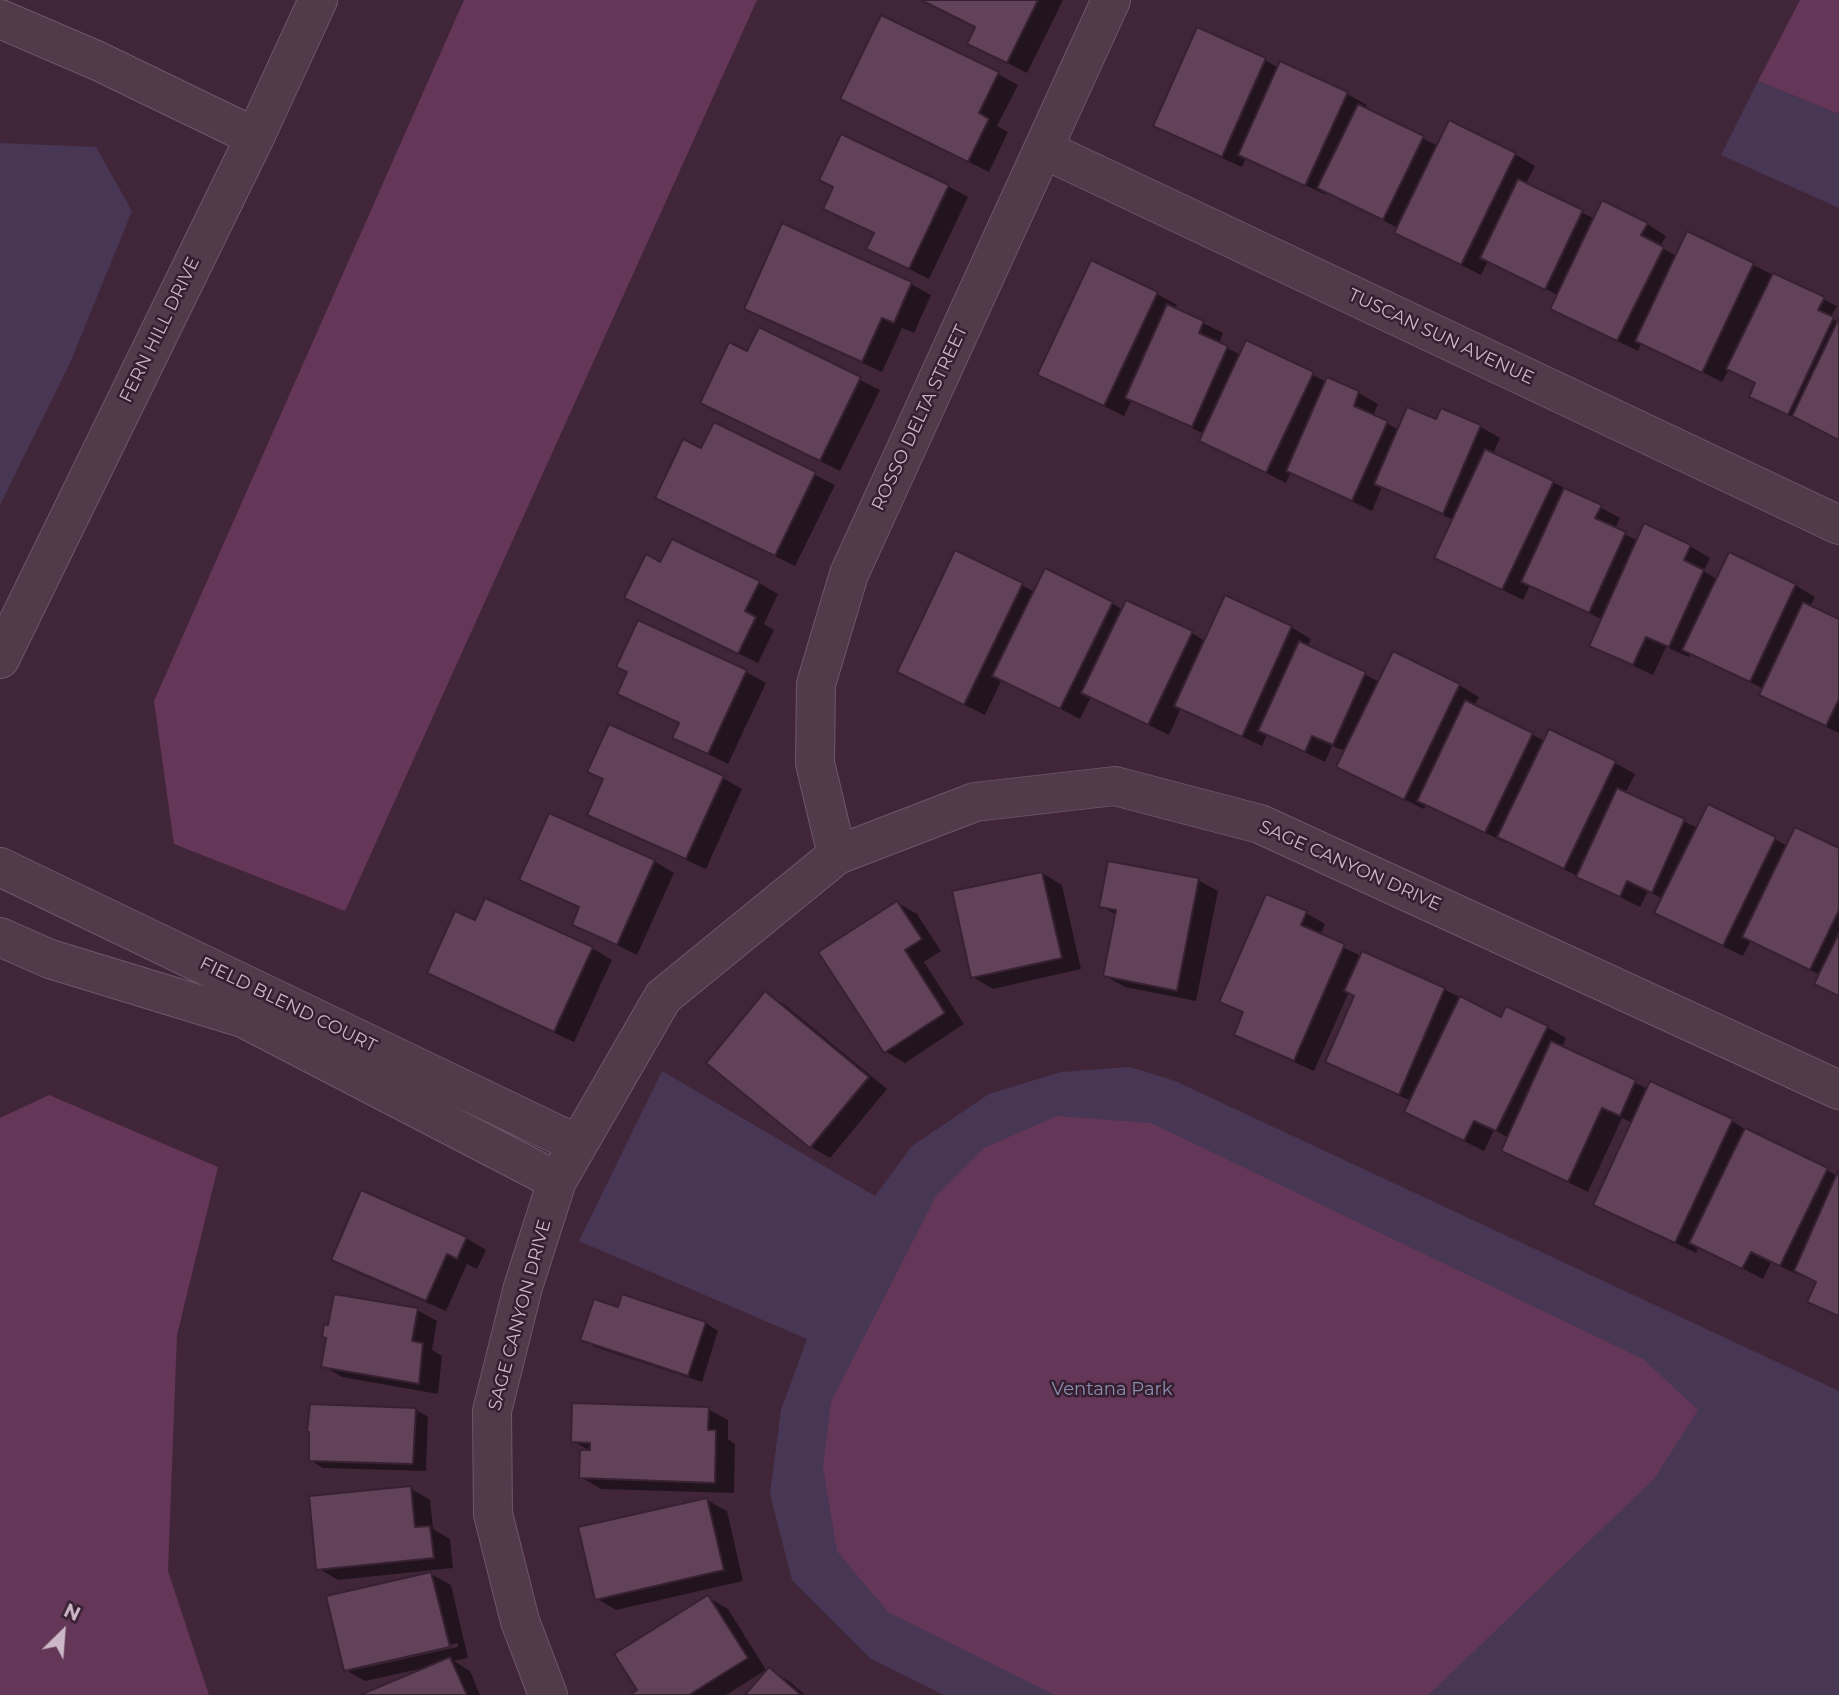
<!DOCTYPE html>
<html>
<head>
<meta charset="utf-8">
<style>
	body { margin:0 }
	#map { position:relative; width:1839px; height:1695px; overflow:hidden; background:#41263a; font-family:Montserrat,sans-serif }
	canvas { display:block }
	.north { position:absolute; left:28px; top:1597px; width:70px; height:70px; -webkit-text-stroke:5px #361f30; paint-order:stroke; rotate:25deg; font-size:19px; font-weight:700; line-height:28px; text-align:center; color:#cbb7c5 }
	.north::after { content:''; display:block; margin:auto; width:24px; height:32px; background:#cbb7c5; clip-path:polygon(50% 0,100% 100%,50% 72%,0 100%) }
</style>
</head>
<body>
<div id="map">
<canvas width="1839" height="1695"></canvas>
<div class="north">N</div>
</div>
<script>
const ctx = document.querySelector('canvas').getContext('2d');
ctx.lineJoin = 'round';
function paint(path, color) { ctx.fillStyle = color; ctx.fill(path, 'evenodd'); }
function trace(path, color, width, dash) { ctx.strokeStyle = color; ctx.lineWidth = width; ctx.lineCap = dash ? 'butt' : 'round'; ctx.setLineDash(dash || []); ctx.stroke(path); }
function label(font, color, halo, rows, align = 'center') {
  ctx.font = font + ' Montserrat,sans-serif'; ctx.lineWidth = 5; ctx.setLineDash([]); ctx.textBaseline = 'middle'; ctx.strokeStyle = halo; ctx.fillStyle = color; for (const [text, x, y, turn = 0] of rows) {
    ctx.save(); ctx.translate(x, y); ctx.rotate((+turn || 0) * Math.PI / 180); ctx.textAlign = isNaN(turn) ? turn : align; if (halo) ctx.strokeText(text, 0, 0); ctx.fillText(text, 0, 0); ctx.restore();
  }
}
const green = new Path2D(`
	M 1758,81 L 1839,114 L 1839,208 L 1721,155 Z
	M 0,143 L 96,147 L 132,211 L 70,363 L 0,505 Z
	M 1130,1067 L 1175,1081 L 1839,1391 L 1839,1695 L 944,1695 L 871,1659 L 792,1580 L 770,1494 L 781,1410 L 807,1339 L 579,1241 L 662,1071 L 875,1196 L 912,1146 L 989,1094 L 1061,1072 Z`);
const water = new Path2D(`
	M 464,0 L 757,0 L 345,911 L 174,844 L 154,701 Z
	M 1800,0 L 1839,0 L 1839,114 L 1758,81 Z
	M 49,1095 L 218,1167 L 177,1335 L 168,1571 L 209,1695 L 0,1695 L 0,1118 Z
	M 1057,1116 L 1151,1123 L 1643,1359 L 1698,1410 L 1654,1479 L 1428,1695 L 1055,1695 L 888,1612 L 837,1551 L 823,1467 L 831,1402 L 936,1196 L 984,1148 Z`);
const shadow = new Path2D(`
	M 922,0 L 1063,0 L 1027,73 L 969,43 L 977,27 Z
	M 1265,60 L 1279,68 L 1347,94 L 1367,105 L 1365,109 L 1438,146 L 1515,154 L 1535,166 L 1525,185 L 1595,219 L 1647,224 L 1666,236 L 1660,247 L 1677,256 L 1753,265 L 1837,306 L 1830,318 L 1839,322 L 1839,440 L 1764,403 L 1757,383 L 1729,369 L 1722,382 L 1642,342 L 1638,351 L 1572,319 L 1558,295 L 1488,261 L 1481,275 L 1416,243 L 1398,228 L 1327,192 L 1326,195 L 1246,157 L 1242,167 L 1175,137 L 1155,126 Z
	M 998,74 L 1018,85 L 997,126 L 1008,132 L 989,172 L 862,109 Z
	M 948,186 L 968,197 L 929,279 L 869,249 L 876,234 L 826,208 Z
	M 783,226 L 911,284 L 931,295 L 914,333 L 902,328 L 882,372 L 765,319 L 746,308 Z
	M 1092,262 L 1157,294 L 1177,305 L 1175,309 L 1223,333 L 1219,344 L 1241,355 L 1247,343 L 1327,382 L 1328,380 L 1359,393 L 1378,404 L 1373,416 L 1399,430 L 1437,422 L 1442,410 L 1481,427 L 1500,438 L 1493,454 L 1553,482 L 1620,518 L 1615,529 L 1638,541 L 1645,526 L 1690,546 L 1710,558 L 1704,571 L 1718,580 L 1795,585 L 1815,597 L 1810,607 L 1839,621 L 1839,733 L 1780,706 L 1761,694 L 1764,689 L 1691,653 L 1689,657 L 1666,647 L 1653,675 L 1611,656 L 1591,645 L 1603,620 L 1530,585 L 1523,600 L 1436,557 L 1454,520 L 1382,487 L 1372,511 L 1291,472 L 1286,483 L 1201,440 L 1204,434 L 1132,399 L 1124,416 L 1039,374 Z
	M 760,330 L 880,390 L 840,471 L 702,402 L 748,353 Z
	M 715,425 L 835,485 L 795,566 L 677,508 Z
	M 956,553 L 1035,592 L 1112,603 L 1123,610 L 1192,633 L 1205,641 L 1291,627 L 1311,639 L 1307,647 L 1380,682 L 1459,685 L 1479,697 L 1474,706 L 1545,741 L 1615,763 L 1635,774 L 1625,794 L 1698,828 L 1709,807 L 1788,846 L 1839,850 L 1839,996 L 1820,975 L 1751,940 L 1743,956 L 1676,924 L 1663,899 L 1648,891 L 1640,907 L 1507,841 L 1506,843 L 1426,804 L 1424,809 L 1358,777 L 1346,751 L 1332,746 L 1325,762 L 1267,734 L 1262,746 L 1181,708 L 1169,735 L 1091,697 L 1080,719 L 1002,679 L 985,715 L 919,683 L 899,671 Z
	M 661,564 L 759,583 L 778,594 L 764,624 L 774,630 L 758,663 L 646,609 Z
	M 746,672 L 766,683 L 728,764 L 675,737 L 681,724 L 619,693 Z
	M 723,778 L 742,789 L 706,869 L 609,825 L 589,814 L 605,780 Z
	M 654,861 L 674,873 L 637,955 L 574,924 L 581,909 L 521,879 Z
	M 1042,873 L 1062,885 L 1081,969 L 993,989 L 973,977 Z
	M 1198,880 L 1218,891 L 1196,1001 L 1125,987 L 1105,976 L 1117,915 L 1100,906 Z
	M 898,903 L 917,914 L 941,951 L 924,962 L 964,1024 L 905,1063 L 885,1051 Z
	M 1306,913 L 1325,924 L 1320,936 L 1361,956 L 1444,989 L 1502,1019 L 1547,1027 L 1566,1038 L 1562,1048 L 1648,1089 L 1732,1121 L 1751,1133 L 1838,1176 L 1839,1173 L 1839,1317 L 1809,1301 L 1818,1283 L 1802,1274 L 1801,1276 L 1771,1262 L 1763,1279 L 1699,1246 L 1696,1253 L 1595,1204 L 1633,1123 L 1622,1118 L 1588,1192 L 1503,1151 L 1509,1138 L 1494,1130 L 1484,1151 L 1425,1122 L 1411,1101 L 1347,1072 L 1327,1061 L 1356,996 L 1349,992 L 1314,1071 L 1256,1045 L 1236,1034 L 1244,1014 L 1221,1001 Z
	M 475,923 L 592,948 L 612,960 L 574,1042 L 449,984 L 429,973 Z
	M 766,994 L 785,1005 L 887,1089 L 830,1158 L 811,1147 Z
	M 466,1238 L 486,1250 L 477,1269 L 467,1264 L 446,1311 L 353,1271 L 333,1259 Z
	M 624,1296 L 706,1323 L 718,1331 L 702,1382 L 595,1347 L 582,1339 L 619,1309 Z
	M 417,1310 L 437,1321 L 432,1350 L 442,1356 L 438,1394 L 342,1377 L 323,1366 Z
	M 415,1409 L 428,1417 L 426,1471 L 323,1468 L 310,1460 Z
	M 708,1409 L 728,1420 L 728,1439 L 735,1444 L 734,1493 L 601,1489 L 581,1477 L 592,1452 L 573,1441 Z
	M 410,1488 L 430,1500 L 433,1529 L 450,1539 L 453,1568 L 338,1580 L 318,1568 Z
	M 707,1500 L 727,1511 L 743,1581 L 616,1610 L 596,1598 Z
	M 431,1574 L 451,1585 L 468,1658 L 454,1661 L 470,1671 L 480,1695 L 365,1695 L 424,1668 L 365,1681 L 346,1670 ZM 458,1643 L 458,1647 L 359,1669 L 359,1666 Z
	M 708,1597 L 728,1609 L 766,1670 L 726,1695 L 634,1695 Z
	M 769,1670 L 789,1681 L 805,1695 L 747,1695 Z`);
const building = new Path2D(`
	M 921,0 L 1038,0 L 1007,63 L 967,44 L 975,27 Z
	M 881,15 L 999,72 L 979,113 L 989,119 L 968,162 L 840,99 Z
	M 1197,27 L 1266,58 L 1222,157 L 1153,126 Z
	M 1280,61 L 1348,92 L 1305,186 L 1238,155 Z
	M 1358,104 L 1424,136 L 1383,220 L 1317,188 Z
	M 1449,120 L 1516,153 L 1461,265 L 1394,233 Z
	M 841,134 L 949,185 L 909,269 L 866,249 L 874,233 L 823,209 L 833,187 L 819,180 Z
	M 1518,179 L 1583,210 L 1545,290 L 1480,258 Z
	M 1602,200 L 1648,223 L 1641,235 L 1664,247 L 1617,341 L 1550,309 Z
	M 782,223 L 912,282 L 894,323 L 882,318 L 862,362 L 744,309 Z
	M 1687,231 L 1754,263 L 1702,373 L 1635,341 Z
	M 1091,260 L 1158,292 L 1104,406 L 1037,375 Z
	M 1773,273 L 1825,297 L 1818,310 L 1834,317 L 1788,415 L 1749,397 L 1755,383 L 1726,369 Z
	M 1167,304 L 1204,321 L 1199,333 L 1228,346 L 1192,427 L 1125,398 Z
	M 1839,318 L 1839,440 L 1792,416 Z
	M 759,327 L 861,377 L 820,461 L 700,403 L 729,342 L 747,351 Z
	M 1246,340 L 1314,372 L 1266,473 L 1199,441 Z
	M 1327,377 L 1359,391 L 1354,406 L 1388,421 L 1352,501 L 1286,471 Z
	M 1407,407 L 1436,419 L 1441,408 L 1481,425 L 1443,514 L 1374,484 Z
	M 714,422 L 816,472 L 775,556 L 655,498 L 683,439 L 701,448 Z
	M 1485,449 L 1554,481 L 1502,590 L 1434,558 Z
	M 1564,488 L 1602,505 L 1595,518 L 1626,532 L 1589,613 L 1521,582 Z
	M 1644,523 L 1691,545 L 1684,560 L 1704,570 L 1669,647 L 1646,637 L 1633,665 L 1589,646 Z
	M 672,539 L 760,581 L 745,611 L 756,617 L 738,654 L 624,598 L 646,554 L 660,562 Z
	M 955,550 L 1023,583 L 964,705 L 897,672 Z
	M 1729,552 L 1796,584 L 1750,682 L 1682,650 Z
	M 1045,568 L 1113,602 L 1060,709 L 992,676 Z
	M 1225,595 L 1292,626 L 1242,737 L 1174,706 Z
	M 1126,600 L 1193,631 L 1148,725 L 1081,693 Z
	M 1803,602 L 1839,619 L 1839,699 L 1826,726 L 1759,695 Z
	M 638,620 L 747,670 L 708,754 L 672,738 L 679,723 L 617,694 L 627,672 L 616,667 Z
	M 1299,641 L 1366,672 L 1333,745 L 1312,736 L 1305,752 L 1258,731 Z
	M 1393,651 L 1460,684 L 1404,800 L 1336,767 Z
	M 1465,700 L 1533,733 L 1485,833 L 1417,801 Z
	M 609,724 L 724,776 L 686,859 L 587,815 L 603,779 L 587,772 Z
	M 1549,729 L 1616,761 L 1564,869 L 1497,837 Z
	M 1617,788 L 1685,819 L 1652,893 L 1627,881 L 1620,897 L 1576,877 Z
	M 1708,804 L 1776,837 L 1723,946 L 1654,913 Z
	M 549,813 L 655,860 L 617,945 L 572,925 L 579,907 L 519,880 Z
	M 1795,827 L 1839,848 L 1839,910 L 1810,970 L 1742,937 Z
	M 1108,861 L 1199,878 L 1177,991 L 1103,976 L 1116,910 L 1099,907 Z
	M 1042,872 L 1062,958 L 971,978 L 952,891 Z
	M 1266,894 L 1307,911 L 1301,925 L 1345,944 L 1294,1061 L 1234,1035 L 1243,1012 L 1219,1002 Z
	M 485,898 L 593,947 L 554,1032 L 427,973 L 455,911 L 475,920 Z
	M 897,901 L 922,939 L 905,950 L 945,1013 L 884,1053 L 818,952 Z
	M 1839,933 L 1839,996 L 1814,984 Z
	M 1362,951 L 1445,988 L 1399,1095 L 1325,1062 L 1354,996 L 1344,991 Z
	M 765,991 L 869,1077 L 810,1148 L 706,1063 Z
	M 1460,996 L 1501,1017 L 1506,1006 L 1548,1026 L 1496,1131 L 1474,1121 L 1464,1141 L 1404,1112 Z
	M 1551,1041 L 1636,1080 L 1620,1116 L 1602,1108 L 1568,1182 L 1501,1151 Z
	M 1650,1081 L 1733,1119 L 1675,1243 L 1593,1205 Z
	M 1745,1128 L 1828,1168 L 1780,1266 L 1751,1252 L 1742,1269 L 1689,1243 Z
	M 1839,1169 L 1839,1316 L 1807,1302 L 1816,1282 L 1794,1271 Z
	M 361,1190 L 467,1237 L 457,1259 L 447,1254 L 426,1301 L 331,1260 Z
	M 334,1294 L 418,1308 L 412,1341 L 423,1343 L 419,1384 L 321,1367 L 326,1338 L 322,1337 L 324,1324 L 328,1325 Z
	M 622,1294 L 706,1322 L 688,1376 L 580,1340 L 594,1299 L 618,1307 Z
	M 572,1403 L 709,1407 L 708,1430 L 716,1430 L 715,1483 L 579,1478 L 580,1450 L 590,1450 L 590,1443 L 571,1442 Z
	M 310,1404 L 416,1408 L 413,1464 L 309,1461 L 309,1432 L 307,1432 Z
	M 411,1486 L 415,1527 L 430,1526 L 434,1558 L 316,1570 L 309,1496 Z
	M 707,1498 L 724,1570 L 595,1600 L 578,1527 Z
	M 431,1572 L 450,1647 L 344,1671 L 326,1596 Z
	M 708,1595 L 748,1658 L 689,1695 L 630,1695 L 637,1690 L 614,1654 Z
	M 450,1657 L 467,1695 L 360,1695 Z
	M 769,1667 L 801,1695 L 745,1695 Z`);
const minor = new Path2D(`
	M 0,19 L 98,61 L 255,137
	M 1043,149 L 1839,525
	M 0,659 L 255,137 L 318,0
	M 837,855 L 815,763 L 816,684 L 849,574 L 1111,0
	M 0,867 L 577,1144
	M 0,937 L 50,959 L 243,1018 L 557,1181
	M 548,1695 L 520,1621 L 493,1514 L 492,1411 L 523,1287 L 557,1181 L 663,997 L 837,855 L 975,802 L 1115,786 L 1260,824 L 1839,1090`);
const streetNames = [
	["FERN HILL DRIVE",160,330,-64],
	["TUSCAN SUN AVENUE",1441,337,25],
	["ROSSO DELTA STREET",920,418,-65],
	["SAGE CANYON DRIVE",1350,866,24],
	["FIELD BLEND COURT",288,1005,26],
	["SAGE CANYON DRIVE",520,1315,-75]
];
const parkNames = [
	["Ventana Park",1112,1390]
];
paint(green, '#473754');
paint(water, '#643657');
paint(shadow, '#0007');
paint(building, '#614258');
trace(building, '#382132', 2);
trace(minor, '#6e5868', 40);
trace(minor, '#513a4a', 38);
label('18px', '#cbb7c5', '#361f30', streetNames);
label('18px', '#8b8eb0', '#361f30', parkNames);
</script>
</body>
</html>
